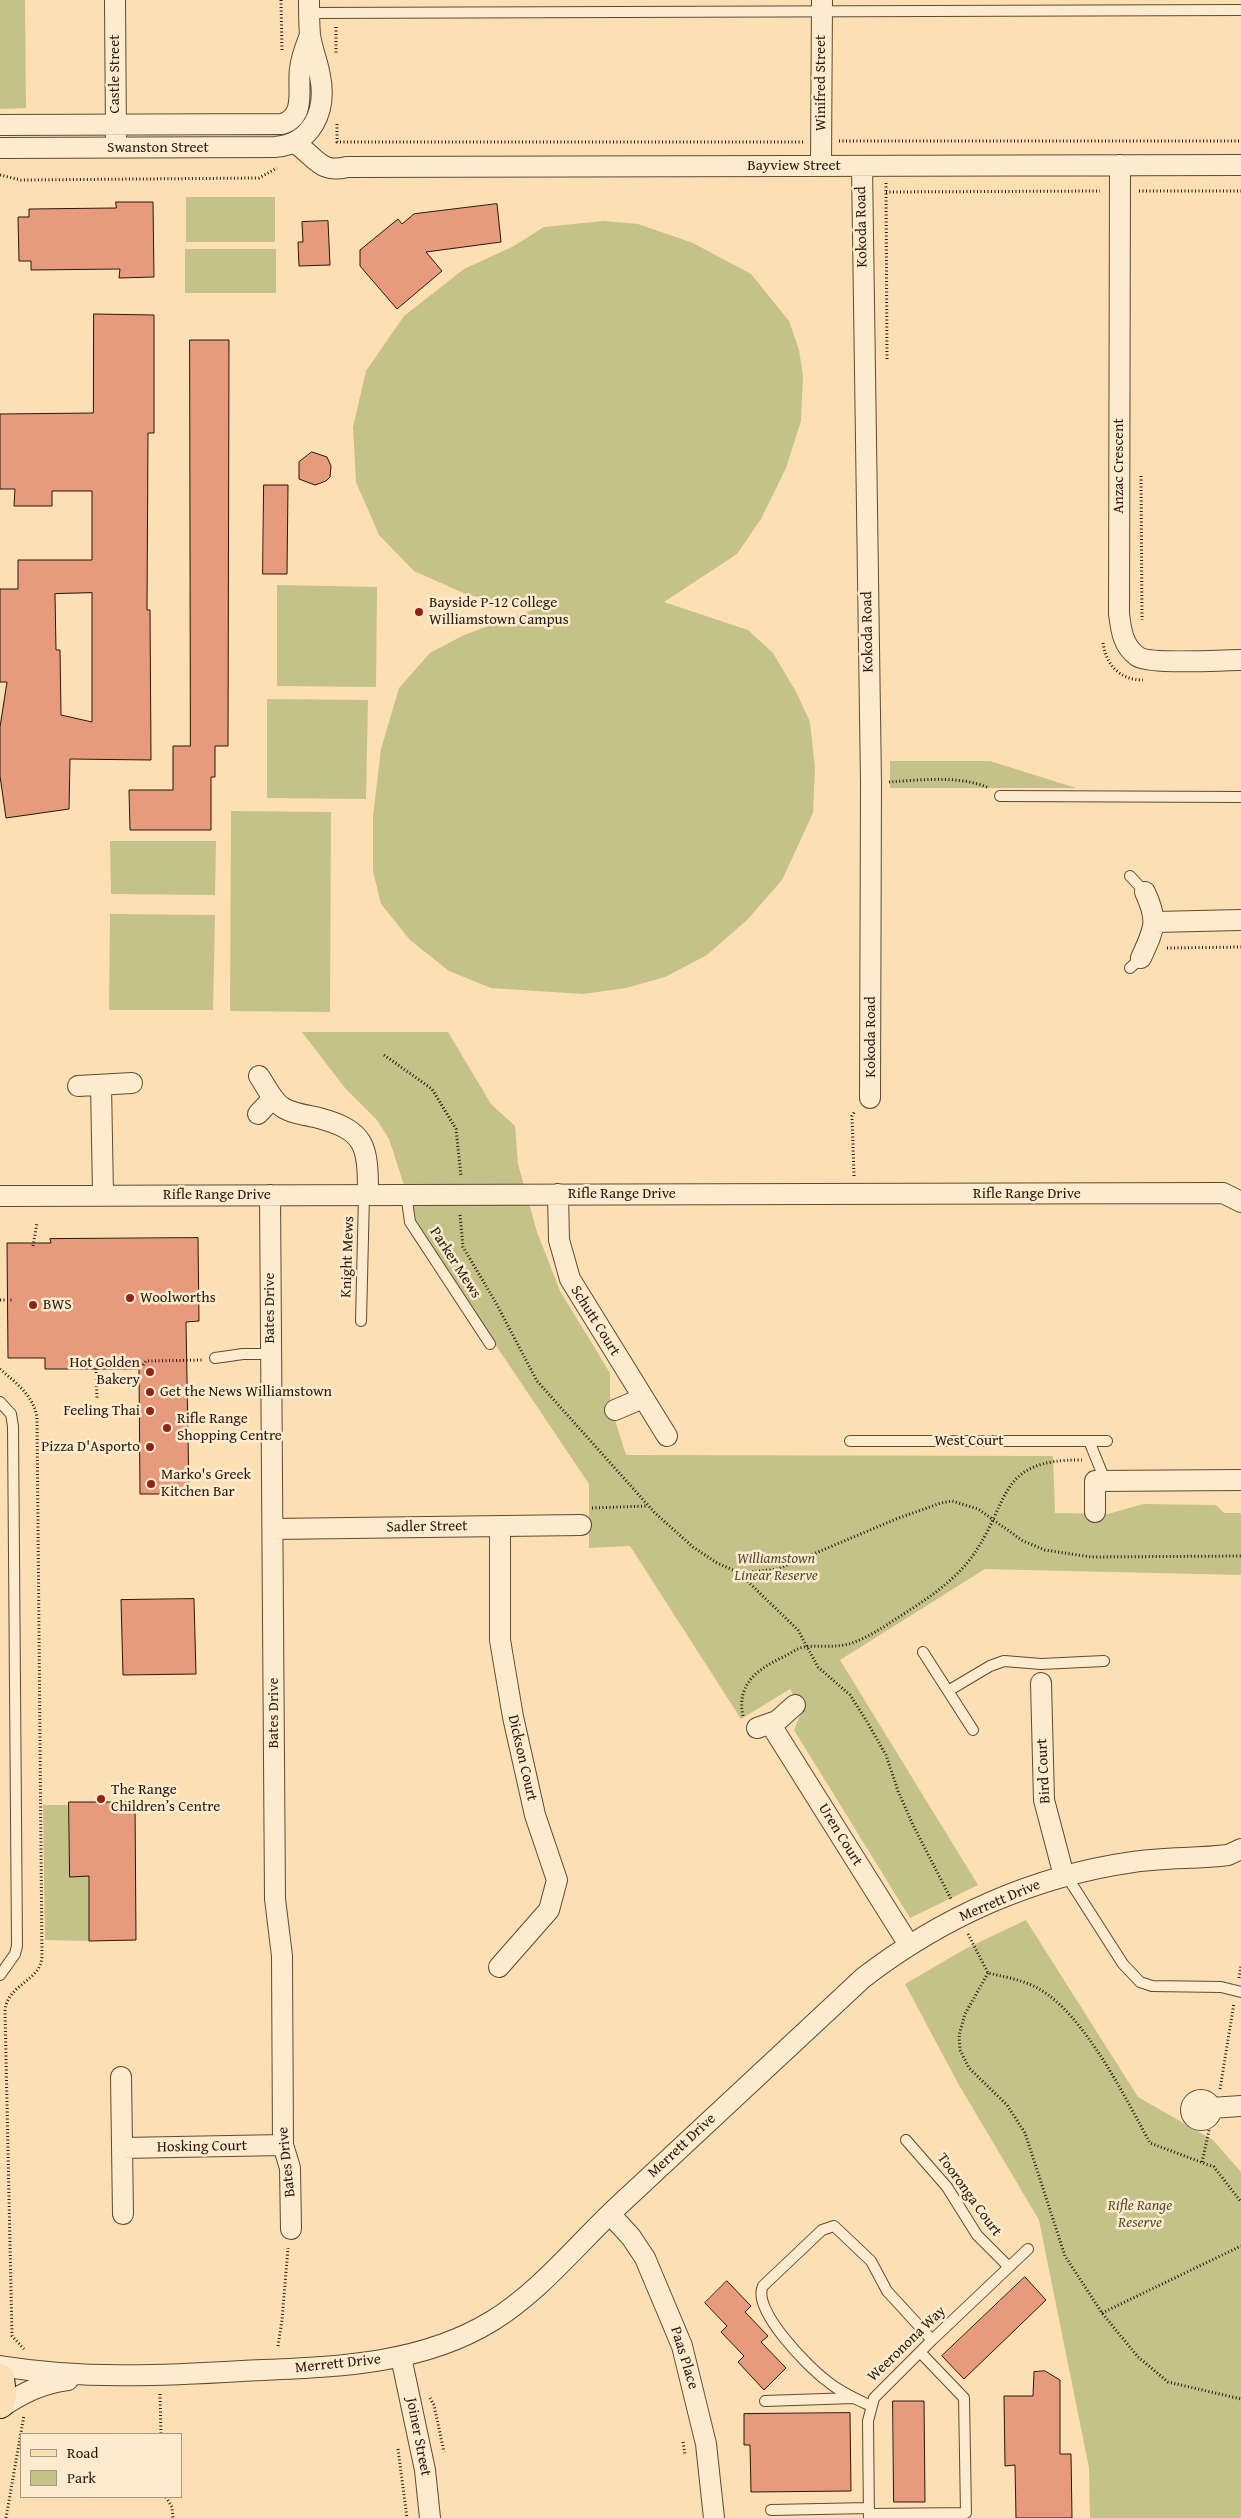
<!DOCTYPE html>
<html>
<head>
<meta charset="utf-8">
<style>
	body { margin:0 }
	#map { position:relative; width:1241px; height:2518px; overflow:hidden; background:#fce0b3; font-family:"Gentium Book Plus",serif }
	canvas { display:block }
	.legend { position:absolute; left:20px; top:2433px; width:162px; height:65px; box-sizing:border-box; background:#fdebce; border:1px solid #a79781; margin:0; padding:6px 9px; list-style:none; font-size:15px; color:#25190e }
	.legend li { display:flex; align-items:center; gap:10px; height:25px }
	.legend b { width:25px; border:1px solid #a79781 }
</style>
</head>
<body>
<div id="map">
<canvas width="1241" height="2518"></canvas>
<ul class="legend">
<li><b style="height:6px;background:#fce0b3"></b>Road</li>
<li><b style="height:14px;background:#c4c189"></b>Park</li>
</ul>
</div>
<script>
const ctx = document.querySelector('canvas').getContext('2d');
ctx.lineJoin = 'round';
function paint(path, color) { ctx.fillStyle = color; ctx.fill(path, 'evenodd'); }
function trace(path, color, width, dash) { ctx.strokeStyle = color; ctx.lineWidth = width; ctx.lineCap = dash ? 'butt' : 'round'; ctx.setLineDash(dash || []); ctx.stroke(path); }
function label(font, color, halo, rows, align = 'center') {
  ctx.font = font + ' "Gentium Book Plus",serif'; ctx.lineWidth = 5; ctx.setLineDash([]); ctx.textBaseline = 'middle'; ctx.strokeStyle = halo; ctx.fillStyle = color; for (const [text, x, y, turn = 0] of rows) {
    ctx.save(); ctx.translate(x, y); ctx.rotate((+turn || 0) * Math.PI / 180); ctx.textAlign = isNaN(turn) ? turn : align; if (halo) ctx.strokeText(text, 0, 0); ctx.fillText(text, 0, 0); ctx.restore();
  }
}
const green = new Path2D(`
	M 0,0 L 25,0 L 26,108 L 0,109 Z
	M 186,197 L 275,197 L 275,242 L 186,242 Z
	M 604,221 L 638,224 L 693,243 L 751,274 L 789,321 L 799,350 L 803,376 L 801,421 L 786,468 L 761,519 L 737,554 L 664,602 L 748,630 L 773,653 L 796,692 L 810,722 L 815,768 L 813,813 L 782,880 L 747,920 L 707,955 L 665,977 L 626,988 L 583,994 L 491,988 L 449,971 L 410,940 L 381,904 L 373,871 L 373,816 L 381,749 L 399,688 L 430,653 L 464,635 L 538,608 L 468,595 L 414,571 L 379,535 L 356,482 L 353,427 L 366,371 L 404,316 L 464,269 L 512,247 L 544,227 Z
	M 185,249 L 276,249 L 276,293 L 185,293 Z
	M 277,585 L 377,587 L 376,687 L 277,686 Z
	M 267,699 L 368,700 L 366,799 L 267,798 Z
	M 890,761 L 990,761 L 1076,788 L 890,788 Z
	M 231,811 L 331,812 L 330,1012 L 230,1011 Z
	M 110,841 L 216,841 L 215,895 L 111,894 Z
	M 110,914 L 215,915 L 213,1010 L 109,1010 Z
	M 302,1032 L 448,1032 L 491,1104 L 515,1126 L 518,1164 L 537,1232 L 560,1291 L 610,1373 L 610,1404 L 626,1455 L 1053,1456 L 1055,1513 L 1108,1514 L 1143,1504 L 1216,1505 L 1224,1513 L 1241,1513 L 1241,1575 L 985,1569 L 840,1660 L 978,1885 L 910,1918 L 794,1730 L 802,1711 L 790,1689 L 741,1719 L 630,1546 L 589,1548 L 589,1484 L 419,1231 L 389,1139 L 377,1120 L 345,1088 Z
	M 43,1805 L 69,1805 L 70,1876 L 89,1876 L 89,1941 L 45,1940 Z
	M 1026,1920 L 1138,2097 L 1213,2140 L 1241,2172 L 1241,2518 L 1090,2518 L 1089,2468 L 1039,2220 L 959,2085 L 905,1984 L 967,1948 Z`);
const building = new Path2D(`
	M 116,202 L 153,202 L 154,277 L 119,278 L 120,269 L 31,270 L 31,261 L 19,261 L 18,217 L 29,217 L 29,209 L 116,208 Z
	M 497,204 L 501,242 L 426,252 L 442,271 L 397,309 L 360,266 L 360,250 L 398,219 L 402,224 L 414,214 Z
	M 328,221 L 330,265 L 299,266 L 298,242 L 303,242 L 302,222 Z
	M 94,314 L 154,315 L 154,433 L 148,433 L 147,610 L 150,610 L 151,760 L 70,759 L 69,809 L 6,818 L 0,776 L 0,727 L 7,682 L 0,682 L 0,589 L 18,589 L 18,560 L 92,560 L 92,491 L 52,491 L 52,506 L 14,506 L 15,489 L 0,489 L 0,414 L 93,413 ZM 92,593 L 92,722 L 61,715 L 60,650 L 56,650 L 55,594 Z
	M 190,340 L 229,340 L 228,746 L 215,746 L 215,777 L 211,777 L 211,830 L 130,830 L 129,790 L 173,790 L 173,746 L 190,746 Z
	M 312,452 L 327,457 L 331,466 L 330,477 L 326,481 L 315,485 L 299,479 L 299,462 Z
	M 264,485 L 288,485 L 287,574 L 263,574 Z
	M 198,1238 L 199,1321 L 186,1322 L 189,1494 L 140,1494 L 139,1369 L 45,1369 L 45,1358 L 8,1358 L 7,1243 L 51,1243 L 50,1239 Z
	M 194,1599 L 196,1674 L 123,1675 L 121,1600 Z
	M 69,1802 L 135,1802 L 136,1940 L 89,1941 L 89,1876 L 70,1877 Z
	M 1025,2277 L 1046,2300 L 964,2379 L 942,2356 Z
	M 727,2281 L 751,2306 L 745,2312 L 768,2336 L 761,2342 L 786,2368 L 764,2390 L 738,2362 L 744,2356 L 721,2332 L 727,2326 L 705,2303 Z
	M 1045,2371 L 1060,2380 L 1060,2454 L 1071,2454 L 1072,2518 L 1016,2518 L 1015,2465 L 1005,2466 L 1004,2396 L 1033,2396 L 1034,2372 Z
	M 893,2401 L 924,2401 L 925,2502 L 894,2502 Z
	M 850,2413 L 851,2491 L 751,2492 L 750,2445 L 744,2445 L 744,2414 Z`);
const path = new Path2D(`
	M 281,0 L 282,52
	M 336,27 L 336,53
	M 337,124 L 337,142 L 803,142
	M 839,141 L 1241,141
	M 0,175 L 21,180 L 259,178 L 277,168
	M 886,183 L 887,360
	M 1139,191 L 1241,191
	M 886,192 L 1100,191
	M 1141,476 L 1142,620
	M 1103,643 C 1106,665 1120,680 1143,680
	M 889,782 C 921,780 960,775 989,788
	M 1167,948 L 1241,947
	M 384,1055 L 432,1089 L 456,1129 L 461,1176
	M 854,1176 L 852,1116 L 855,1111
	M 460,1215 L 463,1247 L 496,1303 L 537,1381 L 655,1513 L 693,1547 L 717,1563 L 740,1573 L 778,1569 L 896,1519 L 941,1503 L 952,1501 L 978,1509 L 1023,1541 L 1045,1550 L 1091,1557 L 1241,1556
	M 33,1246 L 37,1223
	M 0,1300 L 12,1300
	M 96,1365 L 97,1398
	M 143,1365 L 146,1361 L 203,1360
	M 0,1369 C 16,1383 33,1395 37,1417 L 42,1957 C 40,1982 7,1984 5,2011 L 12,2336 L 24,2349
	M 592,1508 L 648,1506
	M 740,1574 L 798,1630 L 818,1667 L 850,1695 L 866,1720 L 886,1755 L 898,1791 L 913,1825 L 951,1899
	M 743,1716 C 736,1684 758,1669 783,1657 C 790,1654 797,1648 804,1647 C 818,1645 834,1648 849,1644 C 868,1638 885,1626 902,1615 C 927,1599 953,1582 971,1558 C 1012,1502 995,1459 1082,1460
	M 968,1934 L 988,1973 C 1005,1977 1024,1980 1039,1989 C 1084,2014 1125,2097 1150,2143 L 1214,2167 L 1241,2202
	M 988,1973 L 965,2014 L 959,2035 L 960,2050 L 969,2068 L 1007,2105 L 1025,2133 L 1065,2256 L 1102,2313 L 1138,2357 L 1168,2382 L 1241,2399
	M 1239,1978 L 1241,1966
	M 1220,2089 L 1234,2003
	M 1202,2162 L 1210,2126
	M 1102,2313 L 1241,2246
	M 278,2346 L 282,2320 L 288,2248
	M 160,2394 L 161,2434
	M 430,2398 L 434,2405 L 444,2452
	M 683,2442 L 685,2455
	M 398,2449 L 407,2518
	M 166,2497 L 172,2507 L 173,2518
	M 6,2518 L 24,2415`);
const lane = new Path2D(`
	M 309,13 L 1241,10
	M 1000,796 L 1241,797
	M 1130,876 L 1145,892
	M 1130,968 L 1141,958
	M 406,1194 L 410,1222 L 490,1344
	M 361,1321 L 364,1195
	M 215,1358 L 243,1354 L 270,1354
	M 0,1402 L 11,1414 L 13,1426 L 17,1946 L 15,1954 L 0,1975
	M 850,1441 L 1107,1441
	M 1089,1441 L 1105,1480
	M 923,1652 L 973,1730
	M 948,1691 L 990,1666 L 1004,1661 L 1041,1664 L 1104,1661
	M 1066,1875 L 1123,1964 L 1140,1982 L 1152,1986 L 1221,1987 L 1241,1992
	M 906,2140 L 947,2187 L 977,2235 L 1009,2267
	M 765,2401 L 854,2398
	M 871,2406 C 856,2399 840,2392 827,2381 C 808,2367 751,2309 763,2286 L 822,2230 L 834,2226 L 871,2261 L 887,2291 L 932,2340
	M 771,2510 L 869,2508
	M 869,2514 L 966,2513 L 964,2398 L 920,2352
	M 869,2518 L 868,2421 L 874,2398 L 932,2340 L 1028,2249`);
const street = new Path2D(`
	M 115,0 L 116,138
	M 0,125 L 282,124 C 307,116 297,88 300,69 C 301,57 306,46 310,35
	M 295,143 C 316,157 320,174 347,167 L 1241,165
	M 0,148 L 275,147 C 312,144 327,111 320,76 C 318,63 312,49 310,35 C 309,24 309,11 309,0
	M 821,165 L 822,0
	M 1120,165 L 1119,614 C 1121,630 1123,646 1137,656 C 1148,665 1223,660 1241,660
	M 862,166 L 871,783 L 870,1098
	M 1155,922 L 1241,920
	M 1141,958 C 1154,929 1159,922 1145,892
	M 259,1076 C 266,1086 272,1100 282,1107 C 291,1113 304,1115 315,1117 C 366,1130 368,1145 368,1194
	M 101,1085 L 103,1194
	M 78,1086 L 132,1083
	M 258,1114 L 273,1098
	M 558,1194 L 559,1240 L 570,1279 L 667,1436
	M 270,1195 L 275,1899 L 282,1956 L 283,2145 L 290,2168 L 291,2229
	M 0,1196 L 1223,1193 L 1241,1202
	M 615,1410 L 643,1398
	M 1095,1512 L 1095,1481 L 1241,1480
	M 273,1529 L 581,1525
	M 1041,1683 L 1044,1800 L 1064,1876
	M 771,1725 L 909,1945
	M 757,1728 L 777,1721 L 795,1705
	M 499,1967 L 549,1910 L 557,1880 L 535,1815 L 513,1717 L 500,1640 L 500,1526
	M 121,2077 L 123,2214
	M1191 2110a10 10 0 1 1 20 0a10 10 0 1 1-20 0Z
	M 1211,2108 L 1241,2106
	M 122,2148 L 283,2145
	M 610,2214 L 631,2237 L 645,2258 L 682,2346 L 706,2444 L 714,2518
	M 401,2357 L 425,2470 L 430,2518
	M 0,2366 C 81,2379 161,2376 242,2371 C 326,2367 417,2367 492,2321 C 539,2292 575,2247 615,2209 C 698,2132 780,2055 863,1978 C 942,1917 1034,1876 1133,1862 C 1165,1857 1196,1859 1228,1855 L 1241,1849
	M 0,2408 C 21,2394 42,2383 68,2380`);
const primary = new Path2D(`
	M 0,2378 L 2,2396 L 0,2404`);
const markers = [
	[419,612,5,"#8f2418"],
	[130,1298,5,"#8f2418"],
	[33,1305,5,"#8f2418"],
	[150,1372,5,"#8f2418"],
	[150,1392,5,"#8f2418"],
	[150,1411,5,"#8f2418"],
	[167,1428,5,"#8f2418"],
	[150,1447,5,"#8f2418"],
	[151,1484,5,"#8f2418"],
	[101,1799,5,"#8f2418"]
];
const streetNames = [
	["Castle Street",115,74,-90],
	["Winifred Street",821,83,-90],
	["Swanston Street",158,148],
	["Bayview Street",794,166],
	["Kokoda Road",862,227,-91],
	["Anzac Crescent",1119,466,-90],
	["Kokoda Road",868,632,-91],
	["Kokoda Road",871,1037,-90],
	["Rifle Range Drive",622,1194],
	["Rifle Range Drive",1027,1194],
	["Rifle Range Drive",217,1195],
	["Knight Mews",348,1257,-88],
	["Parker Mews",455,1263,57],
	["Bates Drive",270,1308,-90],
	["Schutt Court",595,1321,58],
	["West Court",969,1441],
	["Sadler Street",427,1527,-1],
	["Bates Drive",274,1713,-90],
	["Dickson Court",522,1758,77],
	["Bird Court",1044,1771,-93],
	["Uren Court",840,1835,58],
	["Merrett Drive",1000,1901,-23],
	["Merrett Drive",682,2146,-43],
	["Hosking Court",202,2147,-1],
	["Bates Drive",287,2162,-96],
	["Tooronga Court",969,2195,54],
	["Weeronona Way",907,2344,-44],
	["Paas Place",684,2358,73],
	["Merrett Drive",338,2364,-6],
	["Joiner Street",418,2437,79]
];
const poiNames = [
	["Bayside P-12 College",429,603],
	["Williamstown Campus",429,620],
	["Woolworths",140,1298],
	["BWS",43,1305],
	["Hot Golden",140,1363,"right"],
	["Bakery",140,1380,"right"],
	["Get the News Williamstown",160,1392],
	["Feeling Thai",140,1411,"right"],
	["Rifle Range",177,1419],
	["Shopping Centre",177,1436],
	["Pizza D'Asporto",140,1447,"right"],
	["Marko's Greek",161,1475],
	["Kitchen Bar",161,1492],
	["The Range",111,1790],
	["Children’s Centre",111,1807]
];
const parkNames = [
	["Williamstown",776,1559],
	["Linear Reserve",776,1576],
	["Rifle Range",1140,2206],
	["Reserve",1140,2223]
];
paint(green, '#c4c189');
paint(building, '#e79b7c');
trace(building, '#25190e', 1);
trace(lane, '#5b4b37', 12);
trace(street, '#5b4b37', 22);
trace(primary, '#25190e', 30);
trace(path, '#25190e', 3, [1, 2.5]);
trace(lane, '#fdebce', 10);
trace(street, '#fdebce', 20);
trace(primary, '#fce0b3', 28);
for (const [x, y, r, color] of markers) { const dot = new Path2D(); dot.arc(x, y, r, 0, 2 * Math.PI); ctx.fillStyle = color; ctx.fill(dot); trace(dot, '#fdebce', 2); }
label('15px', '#25190e', '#fdebce', streetNames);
label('15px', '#25190e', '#fdebce', poiNames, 'left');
label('italic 15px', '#554b33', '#fdebce', parkNames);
</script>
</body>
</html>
